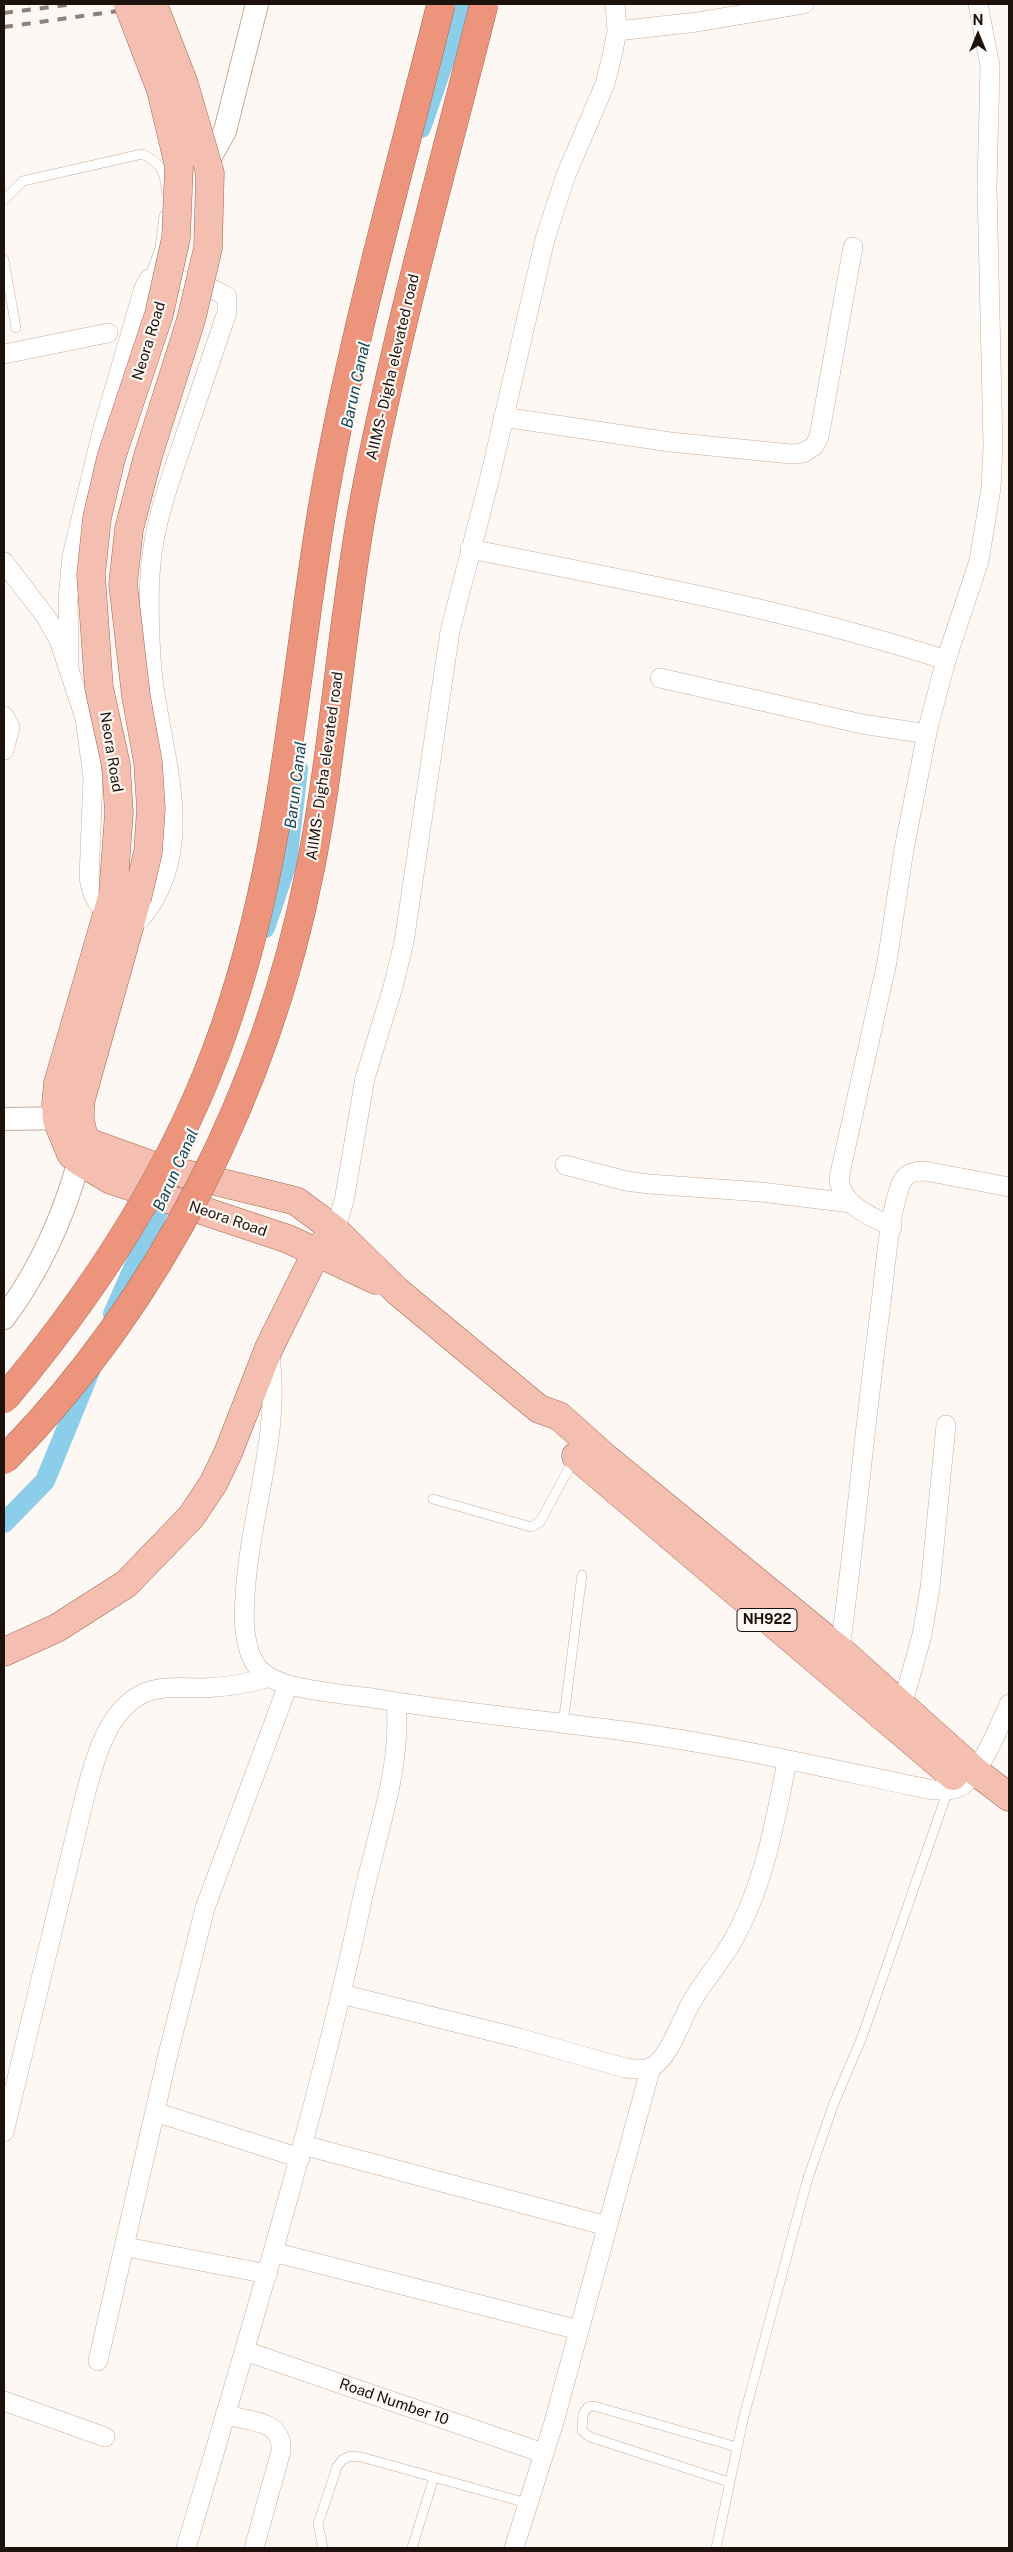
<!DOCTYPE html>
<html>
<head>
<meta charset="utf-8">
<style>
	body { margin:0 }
	#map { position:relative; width:1013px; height:2552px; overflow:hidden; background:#fef8f4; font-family:"Public Sans",sans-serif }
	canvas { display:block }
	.frame { position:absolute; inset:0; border:5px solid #1c120b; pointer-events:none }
	.north { position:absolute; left:953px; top:10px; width:50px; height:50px; -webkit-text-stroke:4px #fef8f4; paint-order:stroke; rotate:0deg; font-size:14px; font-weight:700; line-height:20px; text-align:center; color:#1c120b }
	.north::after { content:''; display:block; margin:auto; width:18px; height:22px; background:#1c120b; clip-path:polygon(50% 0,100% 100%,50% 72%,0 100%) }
</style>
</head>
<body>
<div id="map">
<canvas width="1013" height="2552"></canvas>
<div class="frame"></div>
<div class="north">N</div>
</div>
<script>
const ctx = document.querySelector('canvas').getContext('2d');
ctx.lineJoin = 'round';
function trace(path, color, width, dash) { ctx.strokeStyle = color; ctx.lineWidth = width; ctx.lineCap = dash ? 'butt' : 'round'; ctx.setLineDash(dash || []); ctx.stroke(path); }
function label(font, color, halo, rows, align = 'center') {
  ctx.font = font + ' "Public Sans",sans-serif'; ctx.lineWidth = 4.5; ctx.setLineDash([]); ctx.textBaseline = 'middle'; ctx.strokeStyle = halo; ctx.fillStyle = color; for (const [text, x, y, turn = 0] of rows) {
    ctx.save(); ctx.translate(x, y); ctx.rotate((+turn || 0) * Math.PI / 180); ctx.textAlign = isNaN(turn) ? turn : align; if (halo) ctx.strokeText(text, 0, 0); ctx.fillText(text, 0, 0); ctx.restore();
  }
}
const canal = new Path2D(`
	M 421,128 L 464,4
	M 265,928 L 287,863 L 298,769
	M 113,1314 L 170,1185
	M 4,1523 L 45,1481 L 90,1371`);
const service = new Path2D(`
	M 4,200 L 23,181 L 142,154 C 159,161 166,172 166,191
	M 4,260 L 16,328
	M 149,279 L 160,248 L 164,216
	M 433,1499 L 531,1527 L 540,1522 L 574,1459
	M 563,1724 L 582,1575
	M 729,2482 L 590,2437 L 582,2431 L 583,2414 L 588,2407 L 594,2406 L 737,2447
	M 323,2548 L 318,2524 L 337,2467 L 342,2460 L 350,2456 L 361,2457 L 527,2503
	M 412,2548 L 434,2477
	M 716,2548 L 743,2420 L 807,2181 L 834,2103 L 862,2037 L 948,1790`);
const minor = new Path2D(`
	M 617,31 L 697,22 L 804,4
	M 4,354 L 108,333
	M 503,417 L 670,442 L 791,454 L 803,453 L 814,446 L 819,437 L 853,247
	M 470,549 C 630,581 791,610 946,660
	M 4,562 L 46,617 L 59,640 L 85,718 L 93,778 L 89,878 C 94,909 110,921 141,918 C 201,847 160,752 152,671 C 149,632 147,592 152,554 C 157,516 170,480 182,445 C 197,400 212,356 227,312 L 227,297 C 212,286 168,274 149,279 L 144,288 L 103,428 L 72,556 L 68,599 L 69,663
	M 660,678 L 862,724 L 927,734
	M 4,716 L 10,727 L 4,750
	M 565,1165 L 626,1181 L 649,1184 L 761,1192 L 851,1203
	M 892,1227 C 870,1216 841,1205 839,1178 L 887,962 L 904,849 L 928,728 L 946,660 L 979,561 L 991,488 L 993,446 L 987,186 L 990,66 L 978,4
	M 335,1230 L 344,1201 L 365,1078 L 393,987 L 404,942 L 450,631 L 490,477 L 545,239 L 566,175 L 605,84 L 612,56 L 617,31 L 615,4
	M 269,1351 C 282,1429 252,1506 246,1583 C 244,1606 242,1631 250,1653 C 256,1671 269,1679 286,1684 C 313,1692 344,1694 372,1698 C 455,1712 540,1720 624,1731 C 728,1745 830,1769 933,1790 C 943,1790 954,1791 963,1785 C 981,1772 1000,1725 1009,1704
	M 840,1650 C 855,1537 865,1424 880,1311 C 885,1276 888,1216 901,1184 C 905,1173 914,1171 925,1171 L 1009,1187
	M 902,1706 L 922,1635 L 930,1588 L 946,1425
	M 341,1994 L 519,2038 L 625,2068 C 634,2069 644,2071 652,2067 C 671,2056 683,2014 695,1996 C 707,1977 721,1961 732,1942 C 764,1886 775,1823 787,1761
	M 155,2112 L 300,2158
	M 4,2132 L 85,1796 C 94,1761 107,1711 142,1694 C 160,1685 183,1688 203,1688 C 226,1687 246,1684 267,1678
	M 303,2145 L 607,2226
	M 126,2247 L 268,2274
	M 273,2252 L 579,2330
	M 245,2351 L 543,2453
	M 98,2361 L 168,2054 L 205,1908 L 288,1685
	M 4,2401 L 105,2437
	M 225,2415 C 250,2421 283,2420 281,2451 L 254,2548
	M 186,2548 C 250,2332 316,2117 363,1896 C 377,1833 402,1768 396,1702
	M 514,2548 L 554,2422 L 651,2067`);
const tertiary = new Path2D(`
	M 207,163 L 225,131 L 257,4
	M 4,1119 L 73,1118
	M 4,1318 C 40,1270 63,1218 79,1161`);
const primary = new Path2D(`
	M 113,894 L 58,1083 L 56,1104 L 57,1120 L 71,1154 L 79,1161 L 111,1180 L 288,1239 L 376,1280
	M 137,899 L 81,1099 C 79,1115 79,1127 87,1142 L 154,1166 L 296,1201 L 335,1230 L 397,1291 L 539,1409 L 559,1416 L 606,1458 L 840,1650 L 975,1771 L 1009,1797
	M 576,1456 L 953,1776
	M 4,1652 L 57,1628 L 126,1584 L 191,1517 L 213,1484 L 228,1453 L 269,1348 L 317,1251 L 328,1238`);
const rail = new Path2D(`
	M 4,13 L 74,4
	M 4,27 L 168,4`);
const primaryBridge = new Path2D(`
	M 113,894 L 119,813 L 116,765 L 99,688 L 91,575 L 97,518 L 111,458 L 159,314 L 176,238 L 179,166 L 161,90 L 128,4
	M 137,899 L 148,852 L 151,809 L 148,762 L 136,696 L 123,584 L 129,529 L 148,456 L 191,320 L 208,248 L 210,173 L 184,84 L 153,4`);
const motorwayBridge = new Path2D(`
	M 4,1399 C 103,1282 187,1150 233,1002 C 285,841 295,670 323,504 C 352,335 400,170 441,4
	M 4,1460 C 161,1301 267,1089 310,870 C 334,750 341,627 363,506 C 395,337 442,171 484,4`);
const shields = [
	[767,1620,60]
];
const shieldNames = [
	["NH922",767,1620]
];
const streetNames = [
	["Neora Road",149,341,-73],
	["AIIMS- Digha elevated road",393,367,-77],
	["Neora Road",111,752,81],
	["AIIMS- Digha elevated road",325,766,-82],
	["Neora Road",228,1219,19],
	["Road Number 10",394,2402,19]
];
const waterNames = [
	["Barun Canal",356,385,-78],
	["Barun Canal",296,785,-83],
	["Barun Canal",176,1170,-66]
];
trace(canal, '#8ccee9', 20);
trace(service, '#c7ac97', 10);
trace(minor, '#c7ac97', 20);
trace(tertiary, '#c7ac97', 24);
trace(primary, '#a46754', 29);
trace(service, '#fff', 9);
trace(minor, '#fff', 19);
trace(tertiary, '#fff', 22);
trace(primary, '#f4bfb0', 28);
trace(rail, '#8a827c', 4, [9, 9]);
trace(primaryBridge, '#a46754', 29, []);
trace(motorwayBridge, '#a46754', 29, []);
trace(primaryBridge, '#f4bfb0', 28);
trace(motorwayBridge, '#ed957c', 28);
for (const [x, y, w] of shields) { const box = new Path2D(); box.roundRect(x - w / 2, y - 11.5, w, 23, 4); ctx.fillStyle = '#fef8f4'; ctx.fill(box); trace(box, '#1c120b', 1); }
label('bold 14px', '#1c120b', null, shieldNames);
label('15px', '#1c120b', '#fef8f4', streetNames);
label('italic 16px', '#0f475a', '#fef8f4', waterNames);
</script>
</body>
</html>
